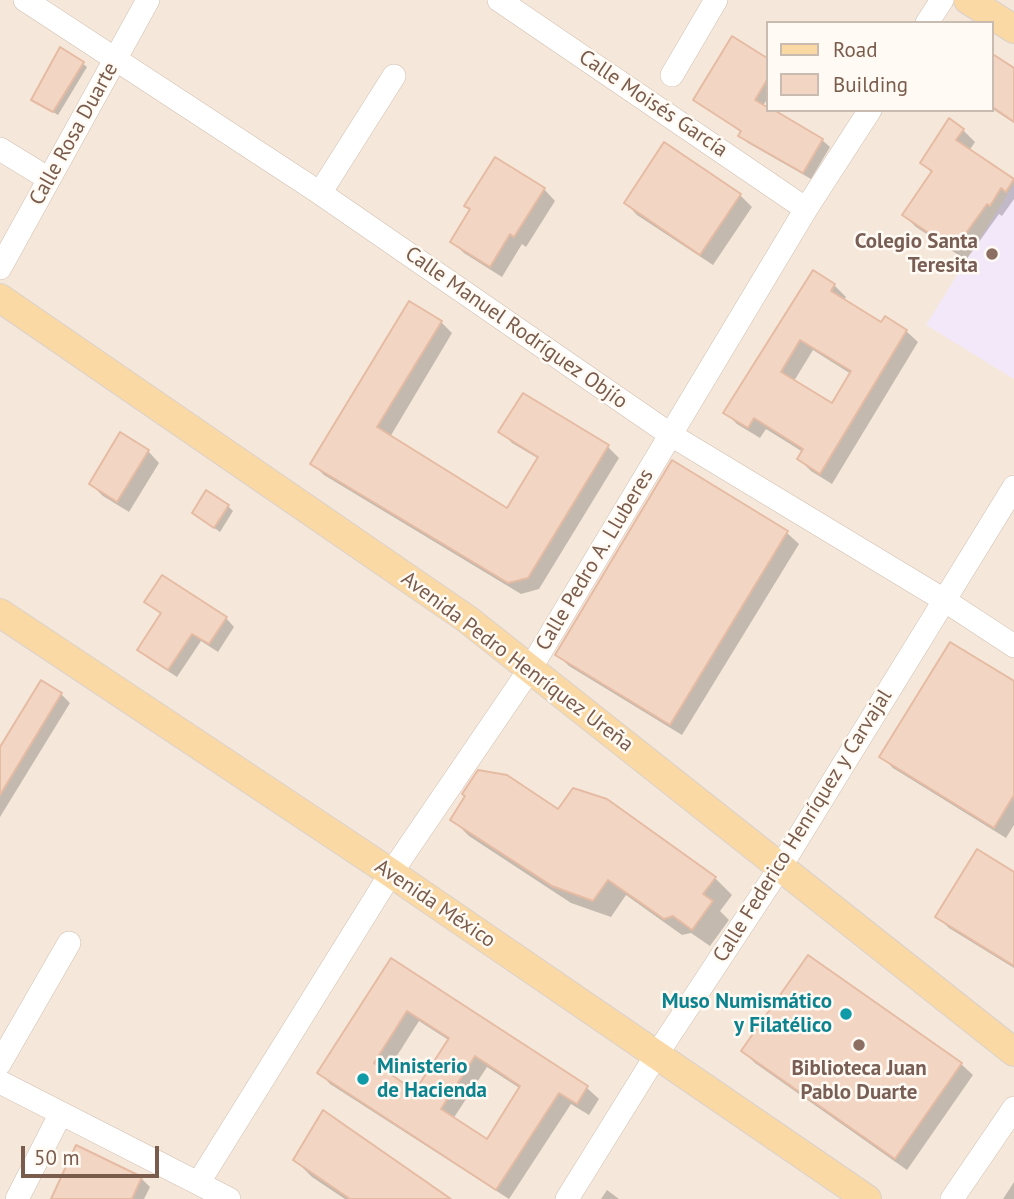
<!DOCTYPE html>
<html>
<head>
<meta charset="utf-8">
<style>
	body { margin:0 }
	#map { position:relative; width:1014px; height:1199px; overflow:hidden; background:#fdf6ec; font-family:"PT Sans",sans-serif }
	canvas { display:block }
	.legend { position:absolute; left:766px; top:21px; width:228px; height:91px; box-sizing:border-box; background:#fffaf3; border:2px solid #cabbb1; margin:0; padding:9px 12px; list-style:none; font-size:21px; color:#7a5c4d }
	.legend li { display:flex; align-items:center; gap:14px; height:35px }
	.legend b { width:35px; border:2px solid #cabbb1 }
	.scale { position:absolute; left:21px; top:1146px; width:138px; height:32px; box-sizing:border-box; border:4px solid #7a5c4d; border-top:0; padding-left:9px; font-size:21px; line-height:24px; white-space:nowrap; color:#7a5c4d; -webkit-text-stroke:5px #fffaf3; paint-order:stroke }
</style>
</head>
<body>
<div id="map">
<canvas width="1014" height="1199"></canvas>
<ul class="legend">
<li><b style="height:9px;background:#fbd9a5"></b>Road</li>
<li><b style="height:19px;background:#f3d5c3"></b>Building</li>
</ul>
<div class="scale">50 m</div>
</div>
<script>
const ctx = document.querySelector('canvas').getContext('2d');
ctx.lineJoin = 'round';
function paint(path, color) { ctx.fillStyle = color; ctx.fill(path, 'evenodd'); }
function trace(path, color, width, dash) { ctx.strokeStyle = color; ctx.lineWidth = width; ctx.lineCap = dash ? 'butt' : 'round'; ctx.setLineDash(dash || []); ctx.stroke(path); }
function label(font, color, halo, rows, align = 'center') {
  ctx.font = font + ' "PT Sans",sans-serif'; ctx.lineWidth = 5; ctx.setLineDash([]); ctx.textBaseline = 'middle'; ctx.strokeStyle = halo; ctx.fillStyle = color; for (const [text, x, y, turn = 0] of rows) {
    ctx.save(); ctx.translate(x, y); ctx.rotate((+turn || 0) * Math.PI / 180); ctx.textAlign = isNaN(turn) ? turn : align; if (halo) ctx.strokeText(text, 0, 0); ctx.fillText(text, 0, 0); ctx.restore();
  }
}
const residential = new Path2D(`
	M 0,0 L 1014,0 L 1014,1199 L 0,1199 ZM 767,23 L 991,23 L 991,110 L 767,110 Z`);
const education = new Path2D(`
	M 1014,184 L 1014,379 L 926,325 Z`);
const shadow = new Path2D(`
	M 732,38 L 767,60 L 767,99 L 763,106 L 822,140 L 830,147 L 811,179 L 748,143 L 741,136 L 742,133 L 695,99 Z
	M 991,55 L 1014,70 L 1014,123 L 991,108 Z
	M 82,63 L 87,67 L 58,115 L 33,100 Z
	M 963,130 L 975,142 L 969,151 L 1014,181 L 1014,199 L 1002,216 L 999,214 L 966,260 L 916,227 L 904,215 L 932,173 L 922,163 Z
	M 544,189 L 555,201 L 526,247 L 522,244 L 502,277 L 464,253 L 452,241 L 471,211 L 467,206 Z
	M 740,195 L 752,207 L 713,265 L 637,215 L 626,203 Z
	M 813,272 L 834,285 L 846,297 L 843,301 L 882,325 L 906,331 L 918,342 L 832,484 L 811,471 L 799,459 L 803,452 L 766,429 L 760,438 L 737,424 L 725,412 ZM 813,350 L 851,374 L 832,405 L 794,381 Z
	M 441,322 L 452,333 L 390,437 L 508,510 L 539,459 L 512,443 L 501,431 L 608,447 L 619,458 L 539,589 L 521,594 L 324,475 L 313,464 Z
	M 148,451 L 159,463 L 129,512 L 103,496 L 91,484 Z
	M 673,463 L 787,533 L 799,544 L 682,735 L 569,666 L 557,654 Z
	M 228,506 L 233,511 L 220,532 L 194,513 Z
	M 146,602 L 226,618 L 234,627 L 218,652 L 201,641 L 177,677 L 148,658 L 139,649 L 162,615 Z
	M 42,682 L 61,694 L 70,703 L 0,817 L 0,750 Z
	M 1014,683 L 1014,825 L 1006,838 L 893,768 L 882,757 Z
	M 558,812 L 715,878 L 732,895 L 720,911 L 729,920 L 710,946 L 691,933 L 682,935 L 626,895 L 611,917 L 571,903 L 469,836 L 452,819 Z
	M 1014,874 L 1014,968 L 949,928 L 937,916 Z
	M 391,960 L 587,1088 L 599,1099 L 589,1115 L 571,1104 L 509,1199 L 330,1084 L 319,1072 ZM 419,1021 L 450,1041 L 416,1093 L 386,1073 ZM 487,1067 L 521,1089 L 487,1141 L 453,1119 Z
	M 743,1051 L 961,1064 L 973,1075 L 907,1170 L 755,1063 Z
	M 295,1160 L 448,1199 L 345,1199 L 312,1177 Z
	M 141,1178 L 150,1187 L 144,1199 L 52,1199 Z
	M 1014,1182 L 1014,1199 L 1003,1199 Z
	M 607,1190 L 619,1199 L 601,1199 Z`);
const building = new Path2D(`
	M 732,36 L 767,58 L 767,80 L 755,100 L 767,107 L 767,110 L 774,110 L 823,139 L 803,173 L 738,136 L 741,131 L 693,100 Z
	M 60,47 L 84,62 L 53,112 L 31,100 Z
	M 991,53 L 1014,68 L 1014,122 L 991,106 Z
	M 949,118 L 964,129 L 956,140 L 1014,179 L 1006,192 L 1001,188 L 990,206 L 987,204 L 954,250 L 902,215 L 932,171 L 920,163 Z
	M 664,142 L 741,194 L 700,255 L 624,203 Z
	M 495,157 L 545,188 L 514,237 L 510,234 L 490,267 L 450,242 L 470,209 L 464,206 Z
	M 813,270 L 835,284 L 831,291 L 881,322 L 885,316 L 907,330 L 820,474 L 797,459 L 803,449 L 754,418 L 748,428 L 723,413 ZM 800,340 L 851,371 L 832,403 L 781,372 Z
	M 409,301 L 442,321 L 377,427 L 507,508 L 538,457 L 498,432 L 523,393 L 609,445 L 528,578 L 508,583 L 310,464 Z
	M 120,432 L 149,450 L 117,502 L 89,484 Z
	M 672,460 L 788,531 L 670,725 L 555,655 Z
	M 206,490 L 229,505 L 214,528 L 192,513 Z
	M 162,575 L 227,617 L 209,644 L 192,634 L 168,670 L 137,650 L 161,613 L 144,602 Z
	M 950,642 L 1014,681 L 1014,795 L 994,828 L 879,757 Z
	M 41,680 L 62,693 L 0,795 L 0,747 Z
	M 478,770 L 507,775 L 558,809 L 573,788 L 607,799 L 716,877 L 703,894 L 713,901 L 692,930 L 673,916 L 664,919 L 608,880 L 593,901 L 552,886 L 450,820 L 465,796 L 462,794 Z
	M 977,849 L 1014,872 L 1014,966 L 935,917 Z
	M 808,955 L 962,1063 L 895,1159 L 741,1051 Z
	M 391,958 L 588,1086 L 577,1104 L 559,1093 L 496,1190 L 317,1073 ZM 407,1011 L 449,1038 L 415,1091 L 374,1063 ZM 475,1056 L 520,1086 L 487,1139 L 441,1109 Z
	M 323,1110 L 451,1199 L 350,1199 L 293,1160 Z
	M 76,1145 L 142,1177 L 132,1199 L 51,1199 Z`);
const minor = new Path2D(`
	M 25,0 L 320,193 L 671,435 L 944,600 L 1014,646
	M 499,0 L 806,209
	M 927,23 L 942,0
	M 672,75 L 716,0
	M 0,149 L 49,179
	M 320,193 L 394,76
	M 0,268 L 148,0
	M 0,1063 L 69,943
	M 0,1082 L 229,1199
	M 199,1182 L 391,873 L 530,669 L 806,209 L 870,110
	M 17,1199 L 61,1113
	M 567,1199 L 657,1054 L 781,866 L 1014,487
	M 952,1199 L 1014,1108`);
const major = new Path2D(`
	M 968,0 L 1014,29
	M 0,298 L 467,619 L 1014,1052
	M 0,613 L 391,873 L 867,1199`);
const markers = [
	[992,254,7,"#8d6e63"],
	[846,1014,7,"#0f9aa8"],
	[859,1045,7,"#8d6e63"],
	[363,1079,7,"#0f9aa8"]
];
const streetNames = [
	["Calle Moisés García",653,104,34],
	["Calle Rosa Duarte",74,134,-61],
	["Calle Manuel Rodríguez Objío",516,328,35],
	["Calle Pedro A. Lluberes",595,560,-59],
	["Avenida Pedro Henríquez Ureña",517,662,37],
	["Calle Federico Henríquez y Carvajal",803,826,-58],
	["Avenida México",435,904,34]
];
const educationNames = [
	["Colegio Santa",978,242],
	["Teresita",978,266],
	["Biblioteca Juan",859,1069,"center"],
	["Pablo Duarte",859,1093,"center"]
];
const cultureNames = [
	["Muso Numismático",832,1002],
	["y Filatélico",832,1026],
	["Ministerio",377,1067,"left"],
	["de Hacienda",377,1091,"left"]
];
paint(residential, '#f5e8da');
paint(education, '#f3e8fa');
paint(shadow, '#0003');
paint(building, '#f3d5c3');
trace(building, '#e6bba3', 2);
trace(minor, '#d1beb0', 24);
trace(major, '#dad1cd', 30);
trace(minor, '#fff', 23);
trace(major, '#fbd9a5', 28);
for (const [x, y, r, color] of markers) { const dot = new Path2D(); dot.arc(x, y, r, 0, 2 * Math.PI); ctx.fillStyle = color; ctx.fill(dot); trace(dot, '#fffaf3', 2.5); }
label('21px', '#7a5c4d', '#fffaf3', streetNames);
label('bold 21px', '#785e54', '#fffaf3', educationNames, 'right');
label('bold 21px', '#0d838f', '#fffaf3', cultureNames, 'right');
</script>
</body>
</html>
